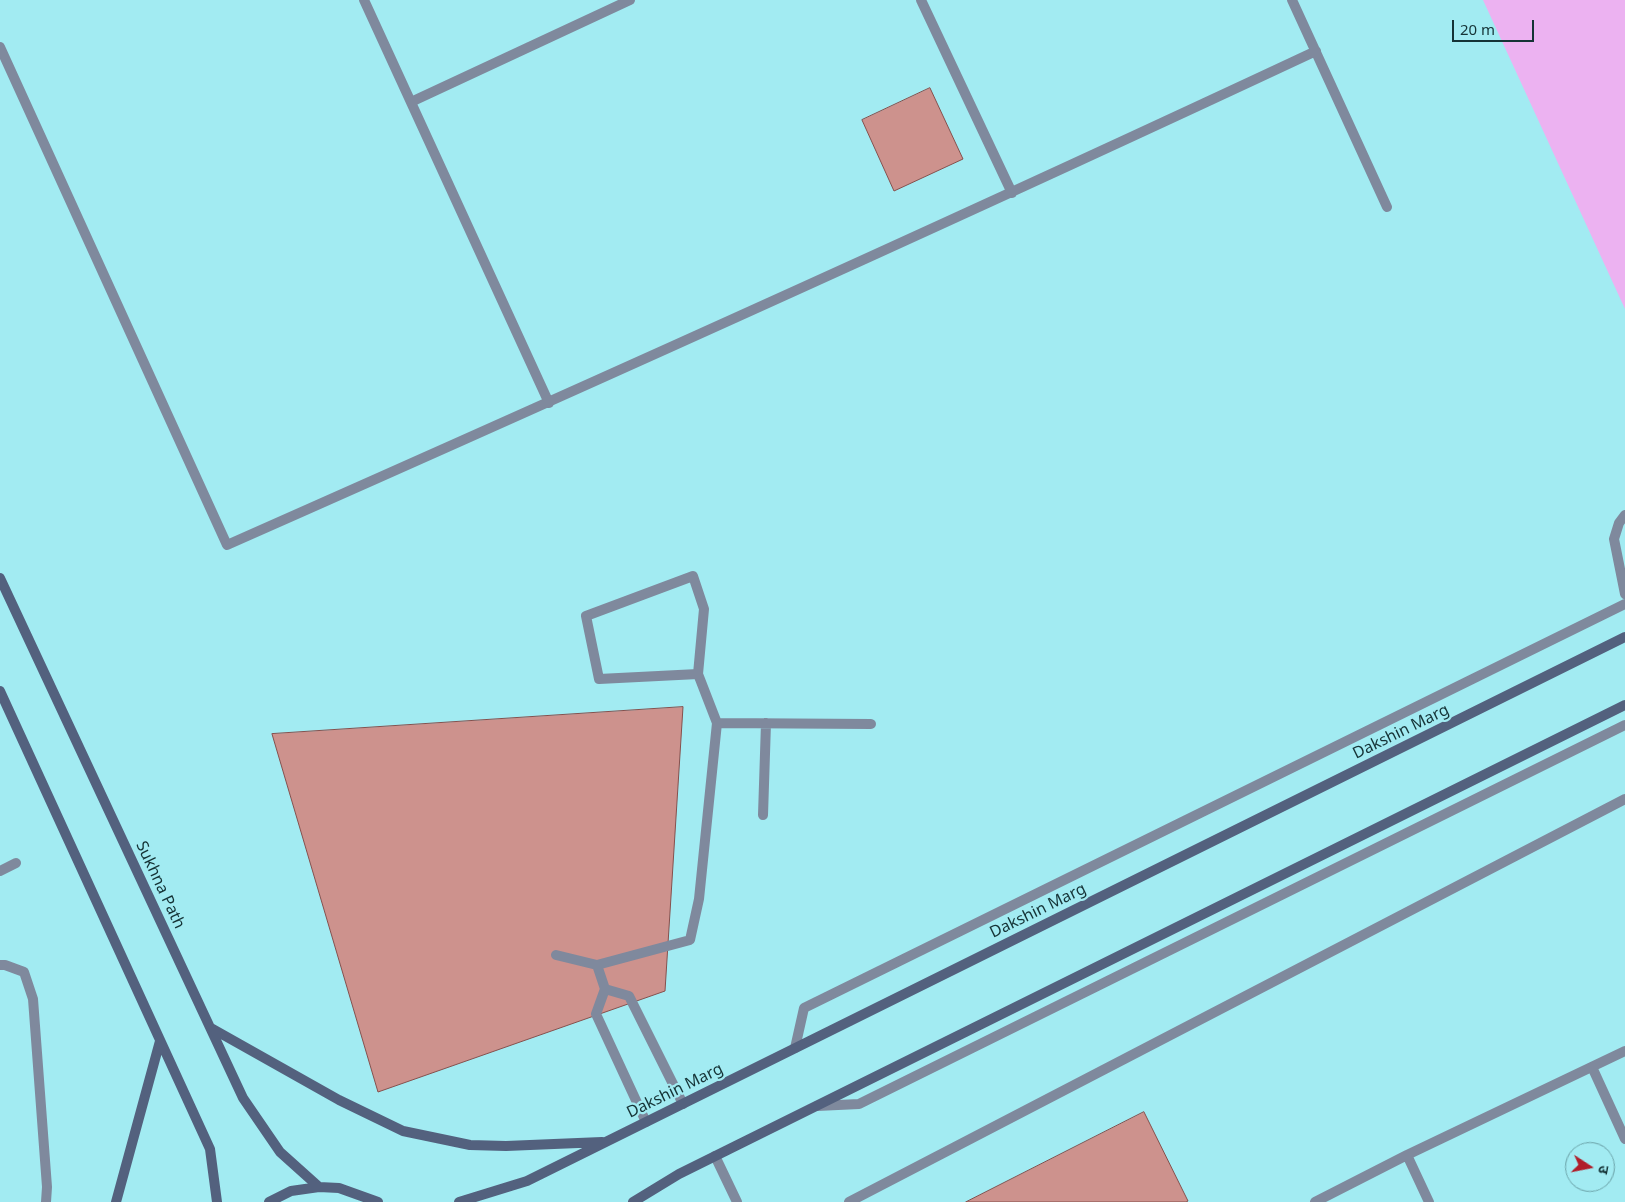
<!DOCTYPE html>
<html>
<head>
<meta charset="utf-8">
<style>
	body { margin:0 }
	#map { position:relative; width:1625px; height:1202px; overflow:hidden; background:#a2ebf2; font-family:"Noto Sans","Noto Sans Devanagari",sans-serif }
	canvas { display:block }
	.north { position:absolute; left:1565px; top:1142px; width:50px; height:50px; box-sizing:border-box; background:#a2ebf2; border:1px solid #6aa1a7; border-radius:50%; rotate:101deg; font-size:14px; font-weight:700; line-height:20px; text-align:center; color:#153336 }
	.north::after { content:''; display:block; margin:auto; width:18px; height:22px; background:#b01e2a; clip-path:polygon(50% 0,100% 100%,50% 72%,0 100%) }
	.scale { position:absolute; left:1452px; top:20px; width:82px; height:22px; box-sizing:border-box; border:2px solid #153336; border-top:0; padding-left:6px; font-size:15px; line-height:18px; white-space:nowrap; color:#153336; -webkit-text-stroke:4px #a2ebf2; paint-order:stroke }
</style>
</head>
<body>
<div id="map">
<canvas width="1625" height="1202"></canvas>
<div class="north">उ</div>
<div class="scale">20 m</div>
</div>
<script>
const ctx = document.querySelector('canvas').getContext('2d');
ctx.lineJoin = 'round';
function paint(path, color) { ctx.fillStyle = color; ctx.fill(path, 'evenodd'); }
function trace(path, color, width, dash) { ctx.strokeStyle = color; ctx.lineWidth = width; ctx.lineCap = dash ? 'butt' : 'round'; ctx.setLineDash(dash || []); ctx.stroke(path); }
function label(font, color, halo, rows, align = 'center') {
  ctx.font = font + ' "Noto Sans",sans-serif'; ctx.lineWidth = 4.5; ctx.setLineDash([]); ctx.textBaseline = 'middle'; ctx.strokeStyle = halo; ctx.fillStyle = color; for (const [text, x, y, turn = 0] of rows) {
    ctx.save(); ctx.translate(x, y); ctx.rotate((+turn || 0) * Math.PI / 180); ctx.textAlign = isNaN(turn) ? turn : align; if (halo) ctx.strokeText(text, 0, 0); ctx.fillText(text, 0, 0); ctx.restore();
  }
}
const green = new Path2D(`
	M 1483,0 L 1625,0 L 1625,309 Z`);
const building = new Path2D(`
	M 930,88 L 963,159 L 894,191 L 862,120 Z
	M 683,707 L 665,991 L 378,1092 L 272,734 Z
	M 1144,1112 L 1188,1201 L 1186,1202 L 966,1202 Z`);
const lane = new Path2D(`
	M 1625,515 L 1619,523 L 1614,539 L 1625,594
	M 698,674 L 704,609 L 693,576 L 586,616 L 599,679 L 698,674 L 717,723
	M 763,815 L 766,723
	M 556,955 L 597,965
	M 0,965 L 5,965 L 24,972 L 33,999 L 47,1187 L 46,1202
	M 605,989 L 597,965 L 690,940 L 699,899 L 717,723 L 871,724
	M 795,1048 L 804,1008 L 1625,604
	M 817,1106 L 859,1104 L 1625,725
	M 646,1122 L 596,1014 L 605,989 L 629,996 L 683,1104`);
const street = new Path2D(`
	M 364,0 L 549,403
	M 921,0 L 1012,193
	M 1292,0 L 1387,207
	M 0,47 L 227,545 C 591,384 955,220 1316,51
	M 411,102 L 630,0
	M 0,871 L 16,863
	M 1592,1067 L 1625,1139
	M 1407,1155 L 1429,1202
	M 715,1156 L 737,1202
	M 849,1202 L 1625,799
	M 1315,1202 L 1407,1155 L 1625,1051`);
const secondary = new Path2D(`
	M 0,578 L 243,1098 L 280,1152 L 319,1187
	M 0,691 L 210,1149 L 217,1202
	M 211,1028 L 339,1100 L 403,1131 L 470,1145 L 506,1146 L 602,1142
	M 116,1202 L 160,1041
	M 269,1202 L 291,1191 L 319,1187 L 339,1188 L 378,1202
	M 459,1202 L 527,1181 L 1625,637
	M 633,1202 L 679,1174 L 1625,705`);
const streetNames = [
	["Dakshin Marg",1401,732,-26],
	["Sukhna Path",160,885,65],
	["Dakshin Marg",1038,911,-26],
	["Dakshin Marg",675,1091,-26]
];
paint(green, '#ecb2f1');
paint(building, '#cd928d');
trace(building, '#85504d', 1);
trace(lane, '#7f899d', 10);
trace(street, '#7f899d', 10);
trace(secondary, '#53617e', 10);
label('16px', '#153336', '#a2ebf2', streetNames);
</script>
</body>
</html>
